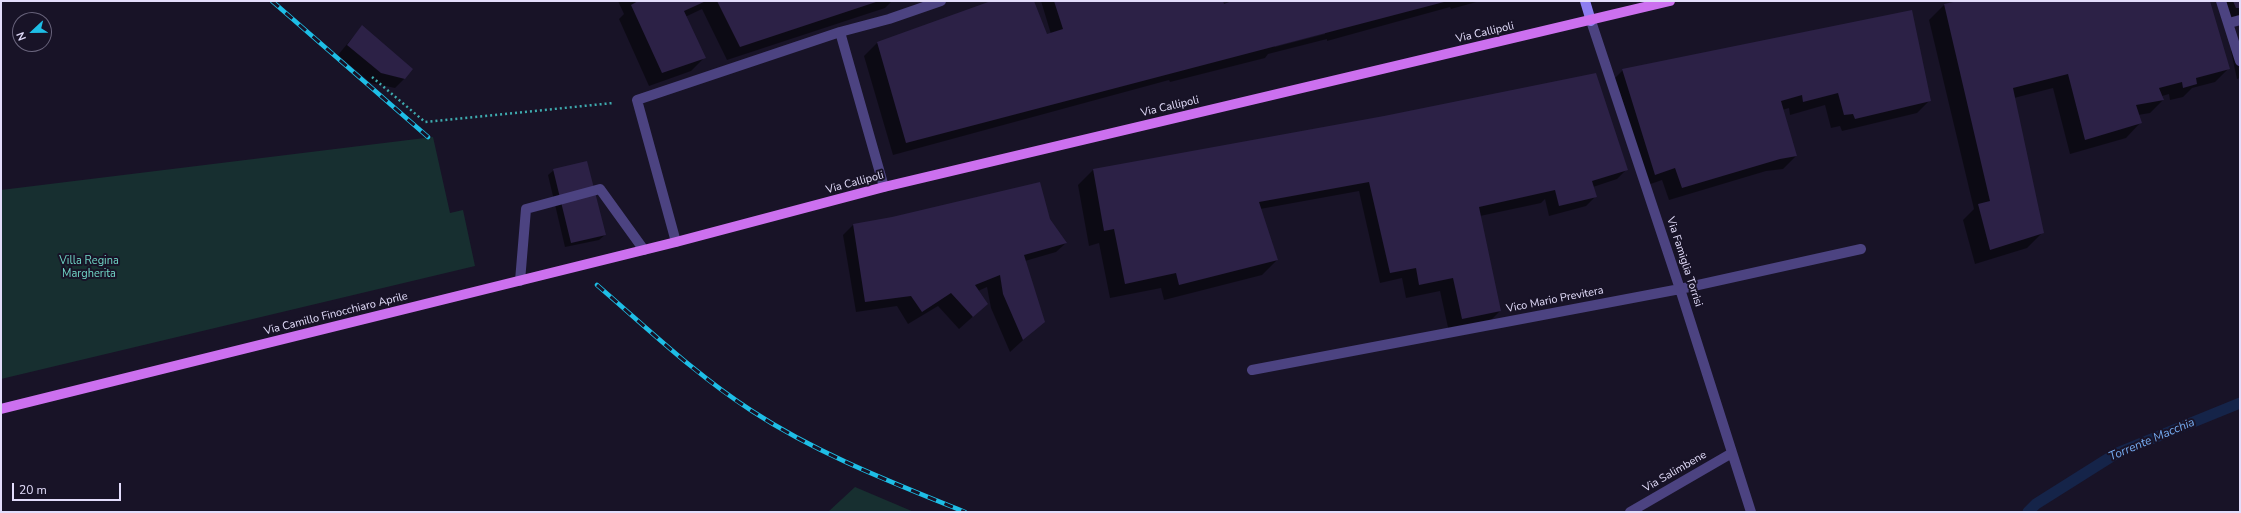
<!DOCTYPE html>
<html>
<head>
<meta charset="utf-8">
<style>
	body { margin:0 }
	#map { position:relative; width:2241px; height:513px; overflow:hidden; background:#181327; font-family:"Nunito Sans",sans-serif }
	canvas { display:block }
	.frame { position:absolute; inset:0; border:2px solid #e3ddfb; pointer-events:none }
	.north { position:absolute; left:12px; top:12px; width:40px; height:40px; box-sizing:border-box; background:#181327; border:1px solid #69647c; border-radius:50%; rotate:248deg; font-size:11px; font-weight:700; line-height:16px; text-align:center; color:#e3ddfb }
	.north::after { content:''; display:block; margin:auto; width:14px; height:18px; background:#1ebee6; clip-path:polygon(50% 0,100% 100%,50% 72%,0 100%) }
	.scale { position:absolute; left:12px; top:483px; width:109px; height:18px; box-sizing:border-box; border:2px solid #e3ddfb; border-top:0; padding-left:5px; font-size:12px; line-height:14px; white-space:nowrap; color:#e3ddfb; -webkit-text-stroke:3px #181327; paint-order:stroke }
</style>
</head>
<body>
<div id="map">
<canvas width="2241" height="513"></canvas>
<div class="frame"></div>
<div class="north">N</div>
<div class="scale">20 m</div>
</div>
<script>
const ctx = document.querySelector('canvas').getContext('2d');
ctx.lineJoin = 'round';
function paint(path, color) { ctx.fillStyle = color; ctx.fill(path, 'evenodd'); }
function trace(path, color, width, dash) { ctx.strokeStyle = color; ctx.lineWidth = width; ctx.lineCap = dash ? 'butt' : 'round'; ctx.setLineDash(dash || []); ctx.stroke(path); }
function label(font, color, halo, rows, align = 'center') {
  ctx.font = font + ' "Nunito Sans",sans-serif'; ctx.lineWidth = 4; ctx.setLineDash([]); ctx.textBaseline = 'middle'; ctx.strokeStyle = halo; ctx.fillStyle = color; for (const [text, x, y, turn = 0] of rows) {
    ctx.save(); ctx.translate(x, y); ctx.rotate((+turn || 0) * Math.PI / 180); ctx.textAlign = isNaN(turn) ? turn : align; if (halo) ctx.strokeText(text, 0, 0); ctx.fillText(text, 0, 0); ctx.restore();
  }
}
const green = new Path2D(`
	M 433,137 L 450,213 L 463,210 L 475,266 L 1,379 L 1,190 Z
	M 855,487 L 914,512 L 828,512 Z`);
const shadow = new Path2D(`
	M 618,1 L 892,1 L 885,8 L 727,60 L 702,9 L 685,17 L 704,58 L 691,71 L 649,86 L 619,19 L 624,14 Z
	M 994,1 L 1033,1 L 1046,35 L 1051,34 L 1041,1 L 1222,1 L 1223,5 L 1235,1 L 1480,1 L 1451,9 L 1450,7 L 1327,41 L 1327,39 L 1268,54 L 1265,58 L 1170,82 L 1169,80 L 893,155 L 864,56 L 877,43 ZM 1325,32 L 1325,34 L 1275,47 L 1274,45 Z
	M 1963,1 L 2209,1 L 2229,68 L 2215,82 L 2192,88 L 2183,97 L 2170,100 L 2169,94 L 2162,96 L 2163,100 L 2150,113 L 2138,115 L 2141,122 L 2126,138 L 2070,154 L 2053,88 L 2014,98 L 2042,233 L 2027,248 L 1975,264 L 1963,220 L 1974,209 L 1929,20 L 1944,5 Z
	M 2220,1 L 2240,1 L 2240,15 L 2226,18 Z
	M 362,26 L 405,78 L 395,88 L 371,83 L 338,55 Z
	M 2240,42 L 2240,78 L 2237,79 L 2231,51 Z
	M 1623,70 L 1930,100 L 1917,113 L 1842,131 L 1840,126 L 1831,128 L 1825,105 L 1790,115 L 1789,108 L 1782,110 L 1796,156 L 1783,169 L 1766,171 L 1669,200 L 1662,180 L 1642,187 L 1610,83 Z
	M 1627,169 L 1617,179 L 1593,187 L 1596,196 L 1586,206 L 1549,216 L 1545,199 L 1541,203 L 1480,216 L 1500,311 L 1487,324 L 1449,332 L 1440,291 L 1406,298 L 1402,278 L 1380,283 L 1359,191 L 1260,209 L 1277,260 L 1262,275 L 1164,300 L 1161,288 L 1110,298 L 1099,243 L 1089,246 L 1078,185 L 1093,170 Z
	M 554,170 L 605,235 L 599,240 L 565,247 L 548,175 Z
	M 892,218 L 1049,219 L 1066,243 L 1056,252 L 1025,261 L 1043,322 L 1010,352 L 991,308 L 987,287 L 978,291 L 987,304 L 959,329 L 938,306 L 908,324 L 897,306 L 856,312 L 843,235 L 853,225 Z`);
const stream = new Path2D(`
	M 2028,512 L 2036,504 L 2117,453 L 2240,403`);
const building = new Path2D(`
	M 638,1 L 706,1 L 684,11 L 706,58 L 662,73 L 631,5 Z
	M 717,1 L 879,1 L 740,47 Z
	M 991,1 L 1034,1 L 1047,34 L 1063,29 L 1054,1 L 1223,1 L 1224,4 L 1232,1 L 1444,2 L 906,143 L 877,42 Z
	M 1958,1 L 2210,1 L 2230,69 L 2196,78 L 2197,84 L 2183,88 L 2182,82 L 2159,88 L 2164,100 L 2136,105 L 2142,123 L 2085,140 L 2068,74 L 2013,88 L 2044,233 L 1990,250 L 1978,204 L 1990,201 L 1944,4 Z
	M 2233,1 L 2240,1 L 2240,8 L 2236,8 Z
	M 1912,10 L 1931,101 L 1855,119 L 1853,114 L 1844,115 L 1838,93 L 1803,102 L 1802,95 L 1781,101 L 1797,156 L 1780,159 L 1682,188 L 1675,168 L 1655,175 L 1622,69 Z
	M 362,25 L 413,69 L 405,79 L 381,73 L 347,45 Z
	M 1596,73 L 1628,170 L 1592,181 L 1597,197 L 1559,206 L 1555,190 L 1479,207 L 1501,311 L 1462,319 L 1453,278 L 1419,285 L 1416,268 L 1390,273 L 1369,182 L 1259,202 L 1278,260 L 1179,285 L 1176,273 L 1125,284 L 1114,229 L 1104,231 L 1093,169 L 1384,116 Z
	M 587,161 L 606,235 L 571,243 L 553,169 Z
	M 1040,182 L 1050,219 L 1067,243 L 1024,255 L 1045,322 L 1023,340 L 1003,294 L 1000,275 L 975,285 L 988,304 L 973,317 L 951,293 L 922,312 L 911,296 L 865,302 L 853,224 L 892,217 Z`);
const path = new Path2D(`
	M 372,77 L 425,122 L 613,103`);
const lane = new Path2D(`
	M 520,281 L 526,209 L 600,189 L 644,250`);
const street = new Path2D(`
	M 2221,1 L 2240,61
	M 1591,21 L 1680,289 L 1751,512
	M 2229,23 L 2240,20
	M 840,32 L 884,187
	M 676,242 L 637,100 L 840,32 L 889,19 L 941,1
	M 1252,370 L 1680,289 L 1861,249
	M 1630,512 L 1732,453`);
const secondary = new Path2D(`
	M 1585,1 L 1591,21`);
const primary = new Path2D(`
	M 1,409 L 676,242 L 884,187 L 1670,1`);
const rail = new Path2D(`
	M 272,1 L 428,137
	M 597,285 C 647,328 696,375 752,411 C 818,454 891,482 965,512`);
const streetNames = [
	["Via Callipoli",1485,33,-13],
	["Via Callipoli",1170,107,-13],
	["Via Callipoli",855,183,-15],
	["Via Famiglia Torrisi",1684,262,72],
	["Vico Mario Previtera",1555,300,-11],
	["Via Camillo Finocchiaro Aprile",336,314,-14],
	["Via Salimbene",1675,472,-30]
];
const parkNames = [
	["Villa Regina",89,261],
	["Margherita",89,274]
];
const waterNames = [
	["Torrente Macchia",2152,440,-23]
];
paint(green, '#172f30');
paint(shadow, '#0007');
trace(stream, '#152449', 11);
paint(building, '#2c2146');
trace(path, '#3eaaae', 2.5, [2, 3]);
trace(lane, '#4c4381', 10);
trace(street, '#4c4381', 10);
trace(secondary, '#8d7ef1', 10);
trace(primary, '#cc70ef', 10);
trace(rail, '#1ebee6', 4.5);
trace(rail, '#181327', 3, [9]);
label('11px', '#e3ddfb', '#181327', streetNames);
label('11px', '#70d4c5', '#181327', parkNames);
label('italic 12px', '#76abf0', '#181327', waterNames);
</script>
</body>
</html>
